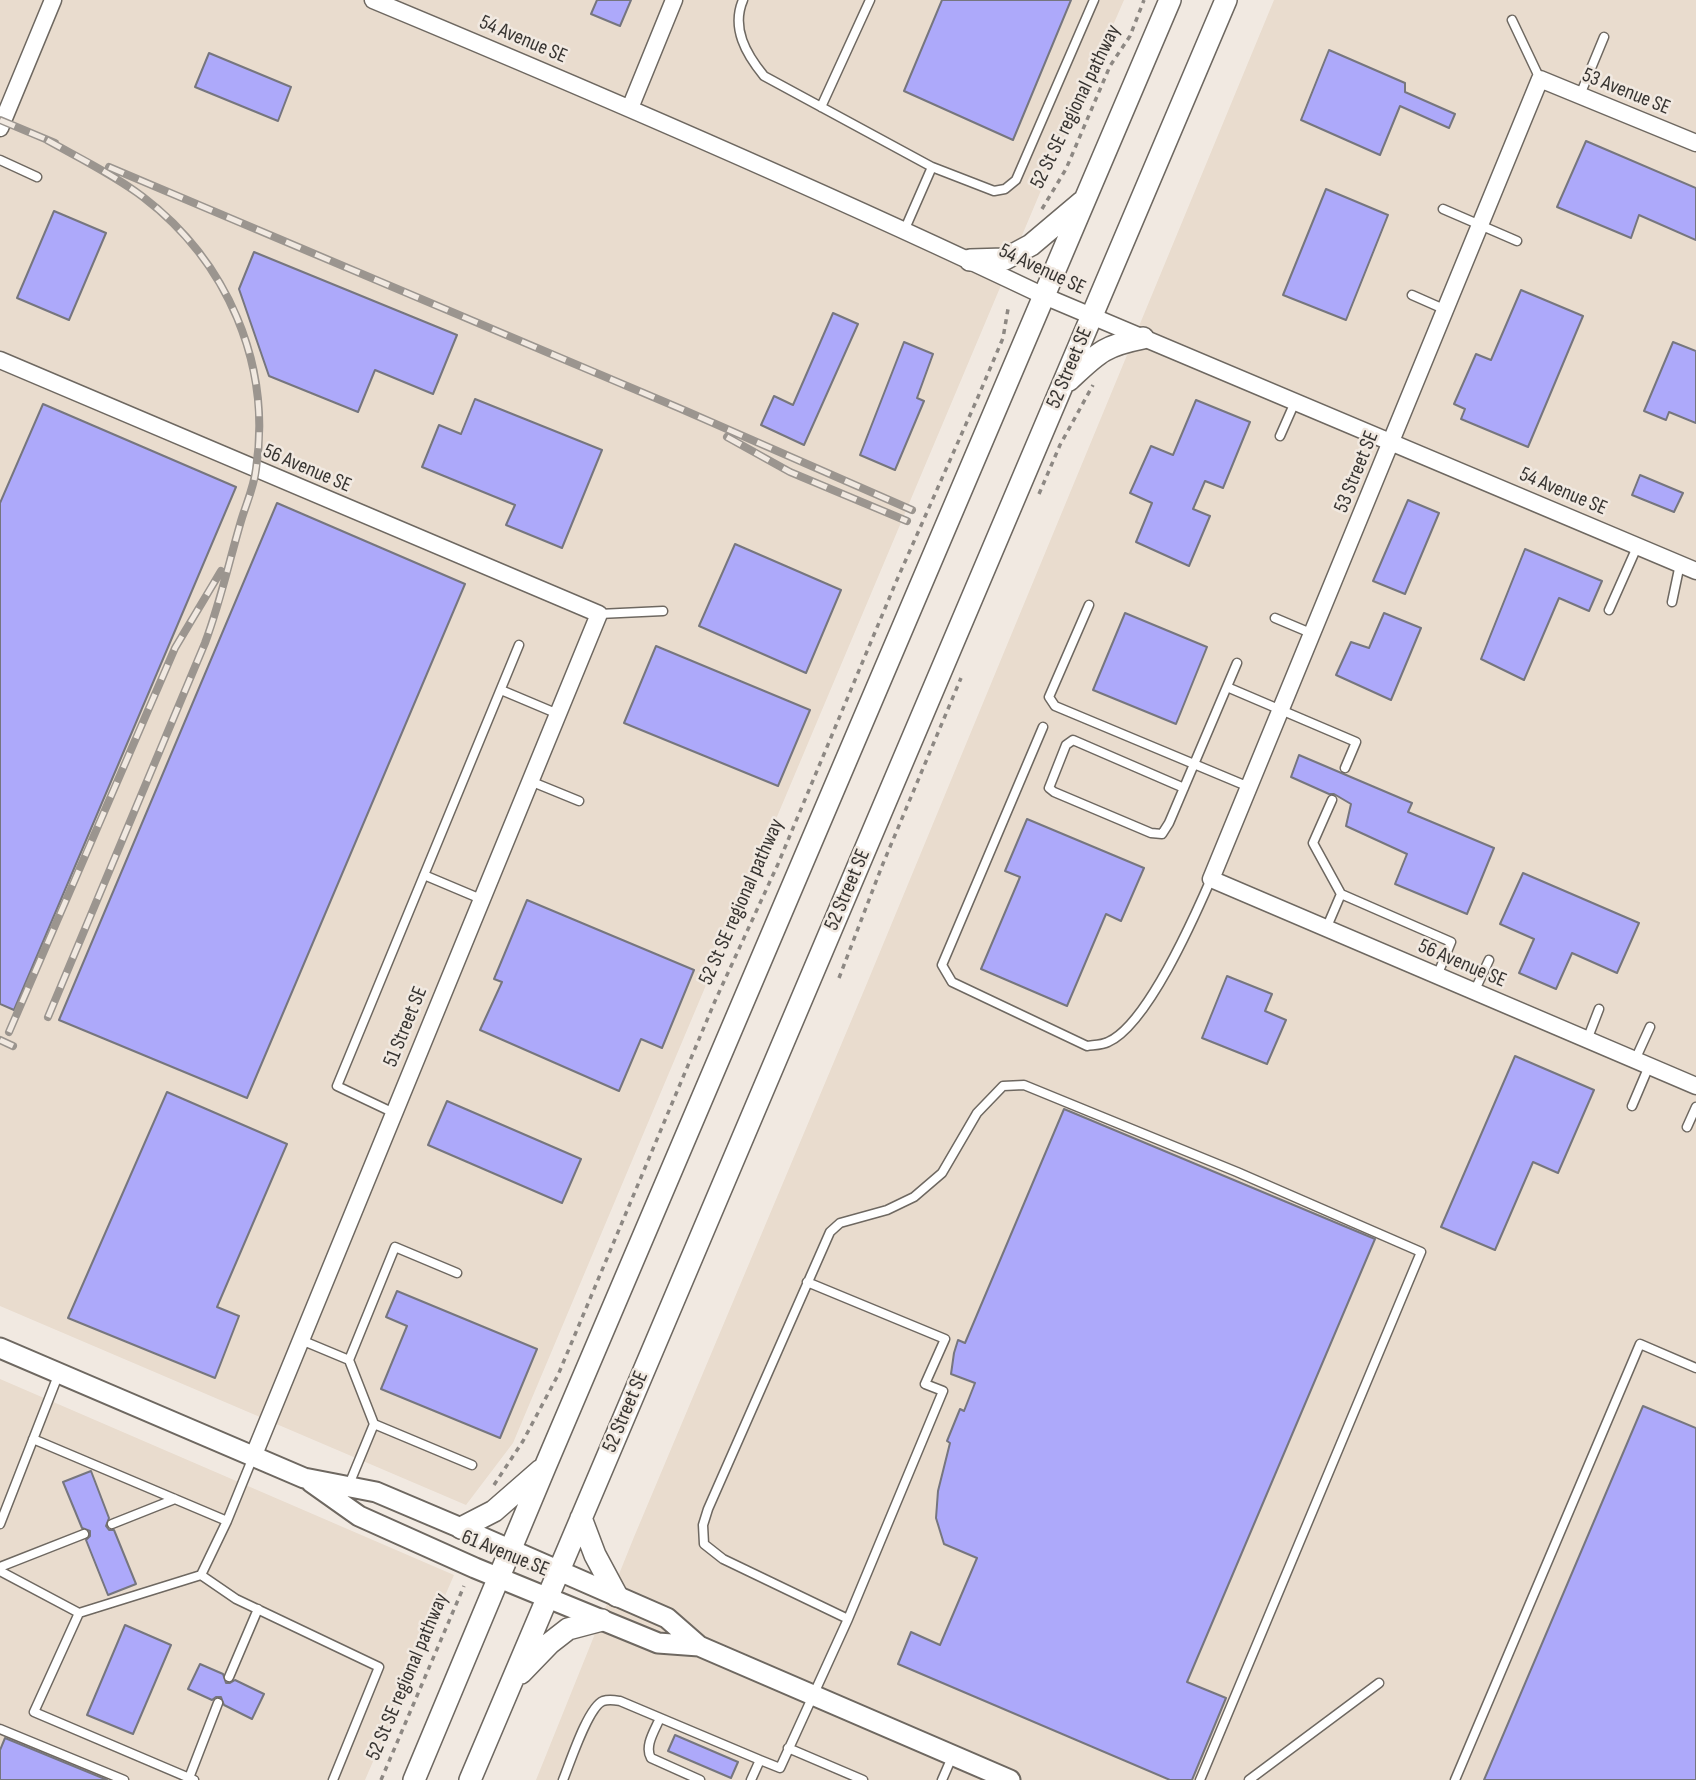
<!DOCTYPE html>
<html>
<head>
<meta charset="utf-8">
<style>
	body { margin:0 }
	canvas { display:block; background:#f1e9e1 }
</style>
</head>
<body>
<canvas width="1696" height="1780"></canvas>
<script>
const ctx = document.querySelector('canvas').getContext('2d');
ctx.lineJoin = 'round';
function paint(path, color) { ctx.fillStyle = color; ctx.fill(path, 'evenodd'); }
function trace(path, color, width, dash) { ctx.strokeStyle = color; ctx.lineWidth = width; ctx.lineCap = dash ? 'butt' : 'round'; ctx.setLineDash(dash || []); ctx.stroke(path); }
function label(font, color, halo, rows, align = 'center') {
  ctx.font = font + ' "Sofia Sans Condensed",sans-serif'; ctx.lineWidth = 5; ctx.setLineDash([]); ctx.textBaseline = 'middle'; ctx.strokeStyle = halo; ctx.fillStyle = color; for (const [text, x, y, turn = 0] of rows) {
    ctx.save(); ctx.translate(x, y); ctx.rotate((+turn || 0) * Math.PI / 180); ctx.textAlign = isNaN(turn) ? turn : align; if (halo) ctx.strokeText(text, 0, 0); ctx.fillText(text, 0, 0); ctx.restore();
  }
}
const built = new Path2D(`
	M 0,0 L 1124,0 L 1042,188 L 513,1443 L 466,1505 L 0,1306 Z
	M 1274,0 L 1696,0 L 1696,1780 L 536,1780 L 634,1537 L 865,988 Z
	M 0,1379 L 454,1575 L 365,1780 L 0,1780 Z`);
const building = new Path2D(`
	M 597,0 L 631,0 L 620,26 L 591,14 Z
	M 942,0 L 1071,0 L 1013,140 L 904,91 Z
	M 1329,50 L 1405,83 L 1405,92 L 1455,114 L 1449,128 L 1400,106 L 1380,155 L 1301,120 Z
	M 209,53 L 291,87 L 278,121 L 195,87 Z
	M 1586,141 L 1696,188 L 1696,240 L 1639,215 L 1631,238 L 1557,207 Z
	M 1326,189 L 1388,215 L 1346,320 L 1283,295 Z
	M 54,211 L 106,233 L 69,320 L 17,298 Z
	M 254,252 L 457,335 L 433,394 L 375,370 L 358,412 L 269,376 L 239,289 Z
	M 1521,290 L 1583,316 L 1528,447 L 1461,419 L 1465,409 L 1454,404 L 1476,354 L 1491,360 Z
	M 833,313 L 858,324 L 804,445 L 761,425 L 774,396 L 793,405 Z
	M 904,342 L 933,354 L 917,398 L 924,401 L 895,470 L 860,455 Z
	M 1673,342 L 1696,351 L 1696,423 L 1669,412 L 1666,420 L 1644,411 Z
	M 475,399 L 602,450 L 562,548 L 506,525 L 515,505 L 422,467 L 439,425 L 461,434 Z
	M 1196,400 L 1250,422 L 1223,488 L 1205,481 L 1193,509 L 1210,516 L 1189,566 L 1136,542 L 1152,503 L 1130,493 L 1151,446 L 1173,455 Z
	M 43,404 L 236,487 L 14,1010 L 0,1004 L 0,503 Z
	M 1640,475 L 1683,493 L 1674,512 L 1632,495 Z
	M 1408,500 L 1439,513 L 1405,594 L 1373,581 Z
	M 277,503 L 465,584 L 247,1098 L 59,1020 Z
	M 735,544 L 841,590 L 806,673 L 699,626 Z
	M 1525,549 L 1602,581 L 1589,611 L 1559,598 L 1524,680 L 1481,659 Z
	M 1125,613 L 1207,647 L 1176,724 L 1093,690 Z
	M 1384,613 L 1421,628 L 1391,700 L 1336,675 L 1351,642 L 1369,648 Z
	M 656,646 L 810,710 L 778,786 L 624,723 Z
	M 1299,755 L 1412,803 L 1408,812 L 1494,848 L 1467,914 L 1395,884 L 1407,854 L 1346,826 L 1351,804 L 1334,794 L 1329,794 L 1291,777 Z
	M 1027,819 L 1144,868 L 1121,921 L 1106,914 L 1067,1006 L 981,969 L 1020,877 L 1005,871 Z
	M 1523,873 L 1639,923 L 1617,973 L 1572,953 L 1556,989 L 1519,973 L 1534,939 L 1500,924 Z
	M 527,900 L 694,970 L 662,1048 L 641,1039 L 619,1091 L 480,1030 L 502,982 L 494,979 Z
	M 1227,976 L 1272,994 L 1265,1011 L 1286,1020 L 1267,1064 L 1202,1038 Z
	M 1515,1056 L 1594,1090 L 1558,1173 L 1533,1162 L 1495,1250 L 1441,1227 Z
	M 167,1092 L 287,1144 L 217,1307 L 239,1316 L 215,1378 L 68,1318 Z
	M 447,1101 L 581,1159 L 562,1203 L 428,1145 Z
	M 1064,1109 L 1375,1239 L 1187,1682 L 1226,1698 L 1192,1780 L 1170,1780 L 898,1664 L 911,1632 L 940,1645 L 977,1558 L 944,1544 L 936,1518 L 938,1491 L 950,1443 L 947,1441 L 960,1409 L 964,1411 L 975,1383 L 951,1374 L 954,1353 L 958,1340 L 965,1343 Z
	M 397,1291 L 537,1349 L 500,1438 L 381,1389 L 407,1326 L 386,1317 Z
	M 1643,1406 L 1696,1428 L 1696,1780 L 1484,1780 Z
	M 91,1471 L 109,1518 L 106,1526 L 109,1530 L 114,1530 L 136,1584 L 108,1595 L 86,1540 L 90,1536 L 90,1531 L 82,1528 L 63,1482 Z
	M 125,1625 L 171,1645 L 133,1734 L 87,1715 Z
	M 200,1664 L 223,1674 L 226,1683 L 230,1683 L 235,1680 L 264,1694 L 252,1719 L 224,1705 L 221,1697 L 216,1697 L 212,1700 L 188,1689 Z
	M 675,1735 L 738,1762 L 731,1778 L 668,1751 Z
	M 5,1738 L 105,1779 L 107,1780 L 0,1780 L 0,1750 Z`);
const path = new Path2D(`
	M 1042,209 L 1066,169 L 1110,66 L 1130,36 L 1144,0
	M 1039,494 L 1060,445 L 1093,385
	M 839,978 L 882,866 L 961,678
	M 494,1485 L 523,1441 L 558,1375 L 715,1001 L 778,864 L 896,582 L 978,397 L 1003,338 L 1008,309
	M 381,1780 L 464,1586`);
const service = new Path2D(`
	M 743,0 C 731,28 746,54 764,76 L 932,167
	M 1512,20 L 1540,79
	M 1580,95 L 1604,37
	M 821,107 L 870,0
	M 0,160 L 37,177
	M 1443,209 L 1517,241
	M 904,231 L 932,167 L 994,191 L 1005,189 L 1016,180 L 1094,0
	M 1412,295 L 1446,310
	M 1280,436 L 1295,402
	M 1672,602 L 1680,564
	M 1089,605 L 1049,697 L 1055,706 L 1249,787
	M 1609,610 L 1637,547
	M 599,614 L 663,611
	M 1275,618 L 1313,634
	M 1227,687 L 1356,742 L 1345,768
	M 501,690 L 558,714
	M 1043,727 L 942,965 L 952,982 L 1087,1046 C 1093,1045 1102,1045 1108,1042 C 1147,1025 1194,918 1211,879
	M 530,781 L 579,801
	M 1184,788 L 1073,740 L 1066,745 L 1049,788 L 1054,792 L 1151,833 L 1162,834 L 1169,823 L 1237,663
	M 1332,800 L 1313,843 L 1341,894 L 1451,942 L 1437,976
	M 424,875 L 481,899
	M 1326,929 L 1341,894
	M 1474,992 L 1489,960
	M 1587,1040 L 1599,1009
	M 1635,1060 L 1650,1027
	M 1632,1106 L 1649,1066
	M 394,1113 L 337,1086 L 519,645
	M 1687,1127 L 1696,1107
	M 807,1282 L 945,1339 L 925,1384 L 943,1391 L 848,1619
	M 301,1340 L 349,1360 L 374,1424 L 348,1487
	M 349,1360 L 395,1247 L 457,1273
	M 374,1424 L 472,1465
	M 33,1439 L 227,1521
	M 253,1457 L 227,1521 L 201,1575 L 236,1599 L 379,1667 L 333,1780
	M 0,1524 L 59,1373
	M 112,1524 L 175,1499
	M 0,1567 L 84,1534
	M 0,1571 L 79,1613 L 34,1712 L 194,1780
	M 79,1613 L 201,1575
	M 229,1677 L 258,1609
	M 660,1718 C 655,1730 644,1746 651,1758 L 700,1780
	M 0,1729 L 124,1780
	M 788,1748 L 863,1780
	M 189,1778 L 218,1703
	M 563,1780 C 570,1763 588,1707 603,1701 C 609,1699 614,1700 620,1701 L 760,1760
	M 751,1780 L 760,1760 L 780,1768 L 848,1619 L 723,1559 L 704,1544 L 703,1525 L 708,1509 L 830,1232 L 840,1223 L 887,1210 L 914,1197 L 942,1173 L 977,1113 L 1003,1086 L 1024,1085 L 1237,1172 L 1421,1252 L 1200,1780
	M 942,1780 L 952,1757
	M 1249,1780 L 1379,1683
	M 1455,1780 L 1640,1344 L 1696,1368`);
const minor = new Path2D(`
	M 373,0 C 599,94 824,191 1044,296 L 1696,571
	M 630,108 L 674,0
	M 0,128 L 53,0
	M 1696,143 L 1540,79 L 1211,879 L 1696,1086
	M 0,360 L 599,614 L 253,1457`);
const tertiary = new Path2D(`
	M 0,1348 L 304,1478 L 376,1492 L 461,1528 L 667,1618 L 699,1646 L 1010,1780
	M 311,1482 L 359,1516 L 475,1568 L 658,1643 L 699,1646`);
const secondary = new Path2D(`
	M 970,260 L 1005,259 L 1031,245 L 1082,202
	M 1069,380 C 1098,353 1103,346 1143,338
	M 581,1518 L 595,1555 L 617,1596
	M 461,1528 L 494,1511 L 541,1470
	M 521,1673 L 550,1643 L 568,1629 L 602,1620
	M 414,1780 L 545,1467 L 1170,0
	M 470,1780 L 1226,0`);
const rail = new Path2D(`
	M 0,120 L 55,143
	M 47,140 C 79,158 114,175 143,197 C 227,261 272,364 256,469 C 254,487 246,504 241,521 C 229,562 220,603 205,643 L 48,1017
	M 109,167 L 679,408 L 912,510
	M 727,437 L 790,472 L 907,521
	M 9,1032 L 175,648 L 221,571
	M 0,1040 L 13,1046`);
const streetNames = [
	["54 Avenue SE",523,40,23],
	["53 Avenue SE",1626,92,22],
	["52 St SE regional pathway",1076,107,-64],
	["54 Avenue SE",1042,270,25],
	["52 Street SE",1070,368,-67],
	["56 Avenue SE",307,469,23],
	["53 Street SE",1357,472,-68],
	["54 Avenue SE",1563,492,23],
	["52 Street SE",848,890,-67],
	["52 St SE regional pathway",742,902,-66],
	["56 Avenue SE",1462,964,23],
	["51 Street SE",406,1027,-68],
	["52 Street SE",626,1412,-67],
	["61 Avenue SE",505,1554,22],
	["52 St SE regional pathway",408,1677,-67]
];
paint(built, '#e9dcce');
paint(building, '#ada9fa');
trace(building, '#76767e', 2);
trace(service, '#6e6861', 11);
trace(minor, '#6e6861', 19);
trace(tertiary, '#6e6861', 23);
trace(secondary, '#6e6861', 24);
trace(path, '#8d8883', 3.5, [5, 5]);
trace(service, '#fff', 8);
trace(minor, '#fff', 16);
trace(tertiary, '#fff', 19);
trace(secondary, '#fff', 21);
trace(rail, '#9b958f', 8);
trace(rail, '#f1e9e1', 5, [16]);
label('21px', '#383532', '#f1e9e1', streetNames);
</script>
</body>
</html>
